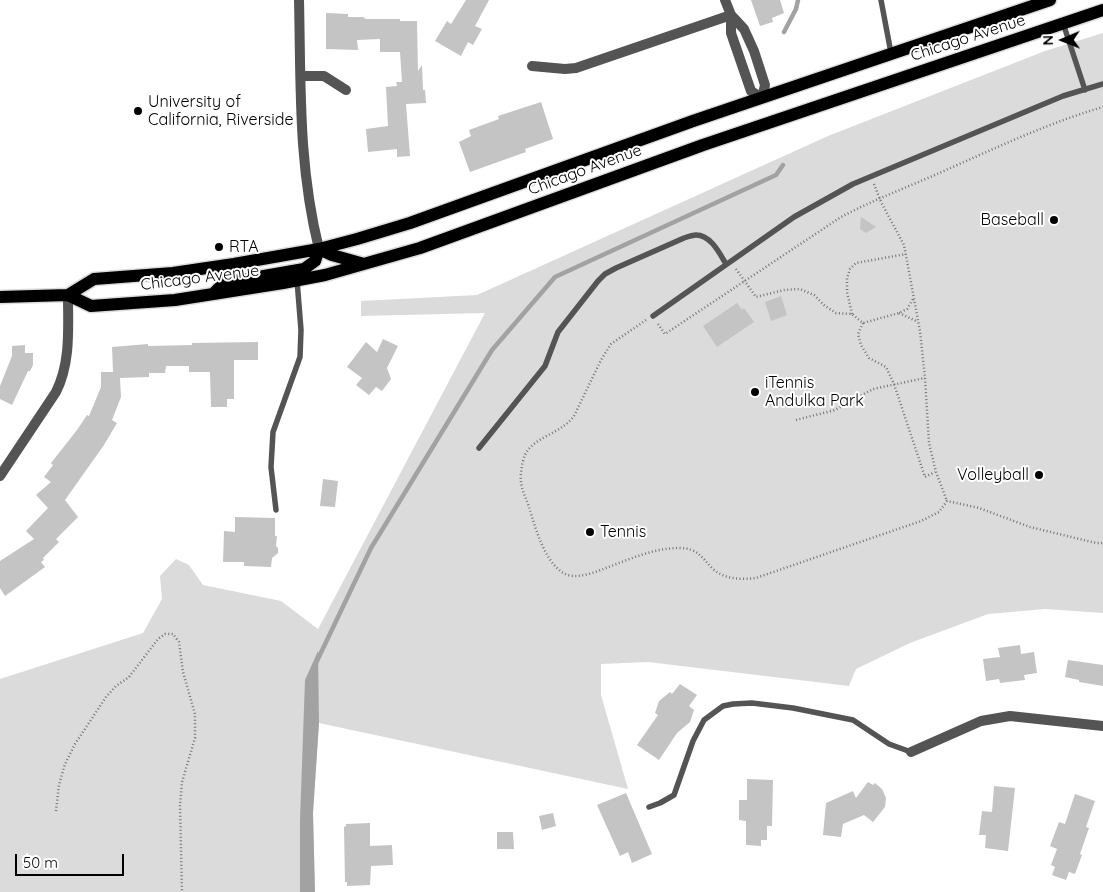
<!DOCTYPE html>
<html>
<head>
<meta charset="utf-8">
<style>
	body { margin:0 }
	#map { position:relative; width:1103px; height:892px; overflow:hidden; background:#fff; font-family:Quicksand,sans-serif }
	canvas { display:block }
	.north { position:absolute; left:1038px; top:15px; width:50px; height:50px; -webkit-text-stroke:4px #fff; paint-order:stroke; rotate:269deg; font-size:14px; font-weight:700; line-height:20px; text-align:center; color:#000 }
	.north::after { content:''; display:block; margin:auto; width:18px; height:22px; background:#000; clip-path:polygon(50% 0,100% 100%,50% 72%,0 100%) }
	.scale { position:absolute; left:15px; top:854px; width:109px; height:22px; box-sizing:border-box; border:2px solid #000; border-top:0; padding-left:6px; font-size:15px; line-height:18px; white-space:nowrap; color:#000; -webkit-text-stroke:4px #fff; paint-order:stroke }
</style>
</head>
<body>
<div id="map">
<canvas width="1103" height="892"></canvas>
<div class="north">N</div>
<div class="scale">50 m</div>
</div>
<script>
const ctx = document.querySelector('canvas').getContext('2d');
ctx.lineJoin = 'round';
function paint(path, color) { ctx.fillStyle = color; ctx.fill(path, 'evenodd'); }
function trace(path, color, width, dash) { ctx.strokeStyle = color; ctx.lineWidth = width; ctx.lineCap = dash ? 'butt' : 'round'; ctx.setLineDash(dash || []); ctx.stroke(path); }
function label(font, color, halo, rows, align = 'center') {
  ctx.font = font + ' Quicksand,sans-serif'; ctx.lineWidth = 4; ctx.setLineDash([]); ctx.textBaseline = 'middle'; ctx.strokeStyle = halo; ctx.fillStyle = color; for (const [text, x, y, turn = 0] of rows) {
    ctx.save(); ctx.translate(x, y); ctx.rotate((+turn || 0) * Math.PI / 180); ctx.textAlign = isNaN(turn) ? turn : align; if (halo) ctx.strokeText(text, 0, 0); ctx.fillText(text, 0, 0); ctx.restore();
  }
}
const green = new Path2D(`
	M 1103,33 L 1103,613 L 1045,609 L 988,614 L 910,643 L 856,669 L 849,686 L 648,662 L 601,664 L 601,695 L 628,789 L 319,723 L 313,813 L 315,892 L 0,892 L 0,679 L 143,633 L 162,599 L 160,576 L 176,559 L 189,565 L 203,585 L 281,601 L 318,629 L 485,313 L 361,316 L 361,301 L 477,295 L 828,136 L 1045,51 Z`);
const water = new Path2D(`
	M 318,651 L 319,723 L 313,813 L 315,892 L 300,892 L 300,820 L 305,680 Z`);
const stream = new Path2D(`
	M 784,32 L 796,9 L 798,0
	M 316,663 L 371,548 L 492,350 L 555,277 L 776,175 L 783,165`);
const building = new Path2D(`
	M 466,0 L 489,0 L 475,26 L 482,29 L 473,45 L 468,42 L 461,56 L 435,41 L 447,21 L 451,24 Z
	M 751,0 L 780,0 L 784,13 L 772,18 L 773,22 L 760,26 Z
	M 326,13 L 348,14 L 348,17 L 363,17 L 366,19 L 400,19 L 400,21 L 417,21 L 418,71 L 422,65 L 423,90 L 425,90 L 426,103 L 406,104 L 410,156 L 397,157 L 397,149 L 368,152 L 366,129 L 388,126 L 386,87 L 397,86 L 396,82 L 402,82 L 400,52 L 380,52 L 380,39 L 357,40 L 358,50 L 326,49 Z
	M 541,102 L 553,139 L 525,149 L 526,152 L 470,172 L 459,142 L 471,136 L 469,130 L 499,119 L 498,116 Z
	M 861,217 L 876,227 L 866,233 L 860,229 Z
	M 781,296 L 787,315 L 771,321 L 765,302 Z
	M 737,303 L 742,310 L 744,308 L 754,322 L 717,347 L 703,326 Z
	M 383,339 L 398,346 L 387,368 L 391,379 L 382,391 L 376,387 L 369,395 L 356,385 L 362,378 L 347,367 L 366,342 L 377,352 Z
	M 258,342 L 258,360 L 234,360 L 234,399 L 227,399 L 227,407 L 211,407 L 210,372 L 189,372 L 189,366 L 166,366 L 165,373 L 149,373 L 149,377 L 120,378 L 121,397 L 112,420 L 117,423 L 104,445 L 65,500 L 78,517 L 56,539 L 59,542 L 43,558 L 44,560 L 41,562 L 45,567 L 5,596 L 0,588 L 0,561 L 34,539 L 26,531 L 48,508 L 36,495 L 51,482 L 44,477 L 53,465 L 51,463 L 77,430 L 87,415 L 89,416 L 101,387 L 101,372 L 113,372 L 112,347 L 148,344 L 148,346 L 192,345 L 192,343 Z
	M 25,345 L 25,353 L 33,353 L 33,365 L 30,371 L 28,371 L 12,405 L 0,399 L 0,386 L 12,356 L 12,346 Z
	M 323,479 L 338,481 L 335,507 L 320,506 Z
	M 235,517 L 275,518 L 275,536 L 277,536 L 276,546 L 278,548 L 278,553 L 272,558 L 271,567 L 244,566 L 244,562 L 223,562 L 224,531 L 235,532 Z
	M 1020,645 L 1021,654 L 1034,652 L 1037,673 L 1024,675 L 1025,680 L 1000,683 L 999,679 L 986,681 L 983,659 L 1000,657 L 998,648 Z
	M 1068,660 L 1103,665 L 1103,686 L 1079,682 L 1079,680 L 1065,677 Z
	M 680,684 L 697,695 L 689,706 L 694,710 L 690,722 L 677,733 L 659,760 L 637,745 L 658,715 L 655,713 L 659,701 L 670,692 L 672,694 Z
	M 747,779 L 773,780 L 772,826 L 767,826 L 767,840 L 761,840 L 761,846 L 746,845 L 746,821 L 739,820 L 739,800 L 747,800 Z
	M 868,782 L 873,785 L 875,783 L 882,789 L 886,798 L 885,807 L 873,822 L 864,815 L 843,824 L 841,837 L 823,835 L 826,803 L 853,791 L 856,798 Z
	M 994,786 L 1015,788 L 1008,851 L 985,848 L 986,835 L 979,835 L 982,811 L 992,812 Z
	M 626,793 L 652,854 L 632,863 L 628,852 L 620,856 L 597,805 Z
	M 1075,794 L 1095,801 L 1086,827 L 1089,828 L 1080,854 L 1082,855 L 1075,874 L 1069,872 L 1066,880 L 1052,875 L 1055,867 L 1051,865 L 1057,849 L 1050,846 L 1059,822 L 1065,824 Z
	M 553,813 L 556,826 L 542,830 L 539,816 Z
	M 370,823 L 370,846 L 392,845 L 393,865 L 371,866 L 370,885 L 347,886 L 347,882 L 345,882 L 344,827 L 346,826 L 346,824 Z
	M 497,832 L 513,832 L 514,849 L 497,849 Z`);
const path = new Path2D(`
	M 874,184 L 881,202 L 904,245 L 920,331 L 925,378 L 929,443 L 936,472 L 947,501
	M 736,269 L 756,297 L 784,290 L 800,289 L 814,295 L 825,306 L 836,313 L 852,314 L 863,323 L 899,313 L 907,309 L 913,299
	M 899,313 L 918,322
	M 852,314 L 847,292 L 847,278 L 850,269 L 856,263 L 906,254
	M 646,320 L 611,344 L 601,360 L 574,416 C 561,434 533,437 525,455 C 522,462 520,475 521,482 C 522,491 526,498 529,507 C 535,526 547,575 574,576 C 585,576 596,572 606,568 C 630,559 654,548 679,548 C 698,548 701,557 713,569 C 724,579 741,580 756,578 L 921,521 L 939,512 L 947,501 L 979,508 L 1030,527 L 1096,543 L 1103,543
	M 863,323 L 858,334 L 861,345 L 869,358 L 886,367 L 894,384 L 925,477 L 935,472
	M 658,324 L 665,334 L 841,217 C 875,199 911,186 946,170 C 998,147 1048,123 1103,107
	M 796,420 L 835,410 L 873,389 L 925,378
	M 56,811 L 59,785 L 65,764 L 75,744 L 106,697 L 116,686 L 129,677 L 158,639 L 165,634 L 173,634 L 179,642 L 183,672 L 195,714 L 195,738 L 182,782 L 180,805 L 182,892`);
const lane = new Path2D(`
	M 881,0 L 891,53
	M 1063,23 L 1085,90
	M 653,316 L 794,217 L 853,184 L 1063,96 L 1103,84
	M 479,448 L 545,366 L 558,332 L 598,281 L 605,274 L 616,268 L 684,238 C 687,237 693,235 696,235 C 711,235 720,254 726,264
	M 276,510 L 271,467 L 273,432 L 300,357 L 301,330 L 297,280
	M 649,807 L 660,803 L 674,795 L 693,741 L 704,720 L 723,706 L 733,704 L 752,703 L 793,708 L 853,720 L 889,744 L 911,752`);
const street = new Path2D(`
	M 299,0 C 301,86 298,165 319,249
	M 725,0 L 731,15 L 731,33 L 751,91 L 762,98 L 765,85 L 754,51 L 744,29 L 731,15
	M 532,66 L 565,69 L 576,68 L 731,15
	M 301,76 L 324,76 L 346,90
	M 0,476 L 56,392 C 71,362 68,328 68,295
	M 911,752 L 981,721 L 1010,716 L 1103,726`);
const primary = new Path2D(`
	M 319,249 L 332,255 L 364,264
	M 213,294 L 224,283 L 304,269 L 315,261 L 319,249
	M 68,295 L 94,279 L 173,273 L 234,264 L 319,249 L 357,239 L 410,223 L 693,121 L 1050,0
	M 0,297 L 68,295 L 91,306 L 175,300 L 283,283 L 325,275 L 420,248 L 703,145 L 1103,10`);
const markers = [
	[138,111,5,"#000"],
	[1054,220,5,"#000"],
	[219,247,5,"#000"],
	[755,392,5,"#000"],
	[1039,475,5,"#000"],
	[590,532,5,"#000"]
];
const streetNames = [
	["Chicago Avenue",968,38,-18],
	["Chicago Avenue",585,170,-20],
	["Chicago Avenue",200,278,-7]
];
const poiNames = [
	["University of",148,102],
	["California, Riverside",148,120],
	["Baseball",1044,220,"right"],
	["RTA",229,247],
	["iTennis",765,383],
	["Andulka Park",765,401],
	["Volleyball",1029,475,"right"],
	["Tennis",600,532]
];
paint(green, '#dbdbdb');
paint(water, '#a2a2a2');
trace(stream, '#a2a2a2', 4.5);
paint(building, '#c4c4c4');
trace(primary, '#dbdbdb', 15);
trace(path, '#767676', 2.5, [1, 2.5]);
trace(lane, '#545454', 5.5);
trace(street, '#545454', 10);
trace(primary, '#000', 12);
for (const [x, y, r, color] of markers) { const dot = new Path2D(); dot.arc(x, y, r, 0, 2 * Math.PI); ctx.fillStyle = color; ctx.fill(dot); trace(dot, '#fff', 2); }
label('16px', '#000', '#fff', streetNames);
label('16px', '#000', '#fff', poiNames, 'left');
</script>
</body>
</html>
